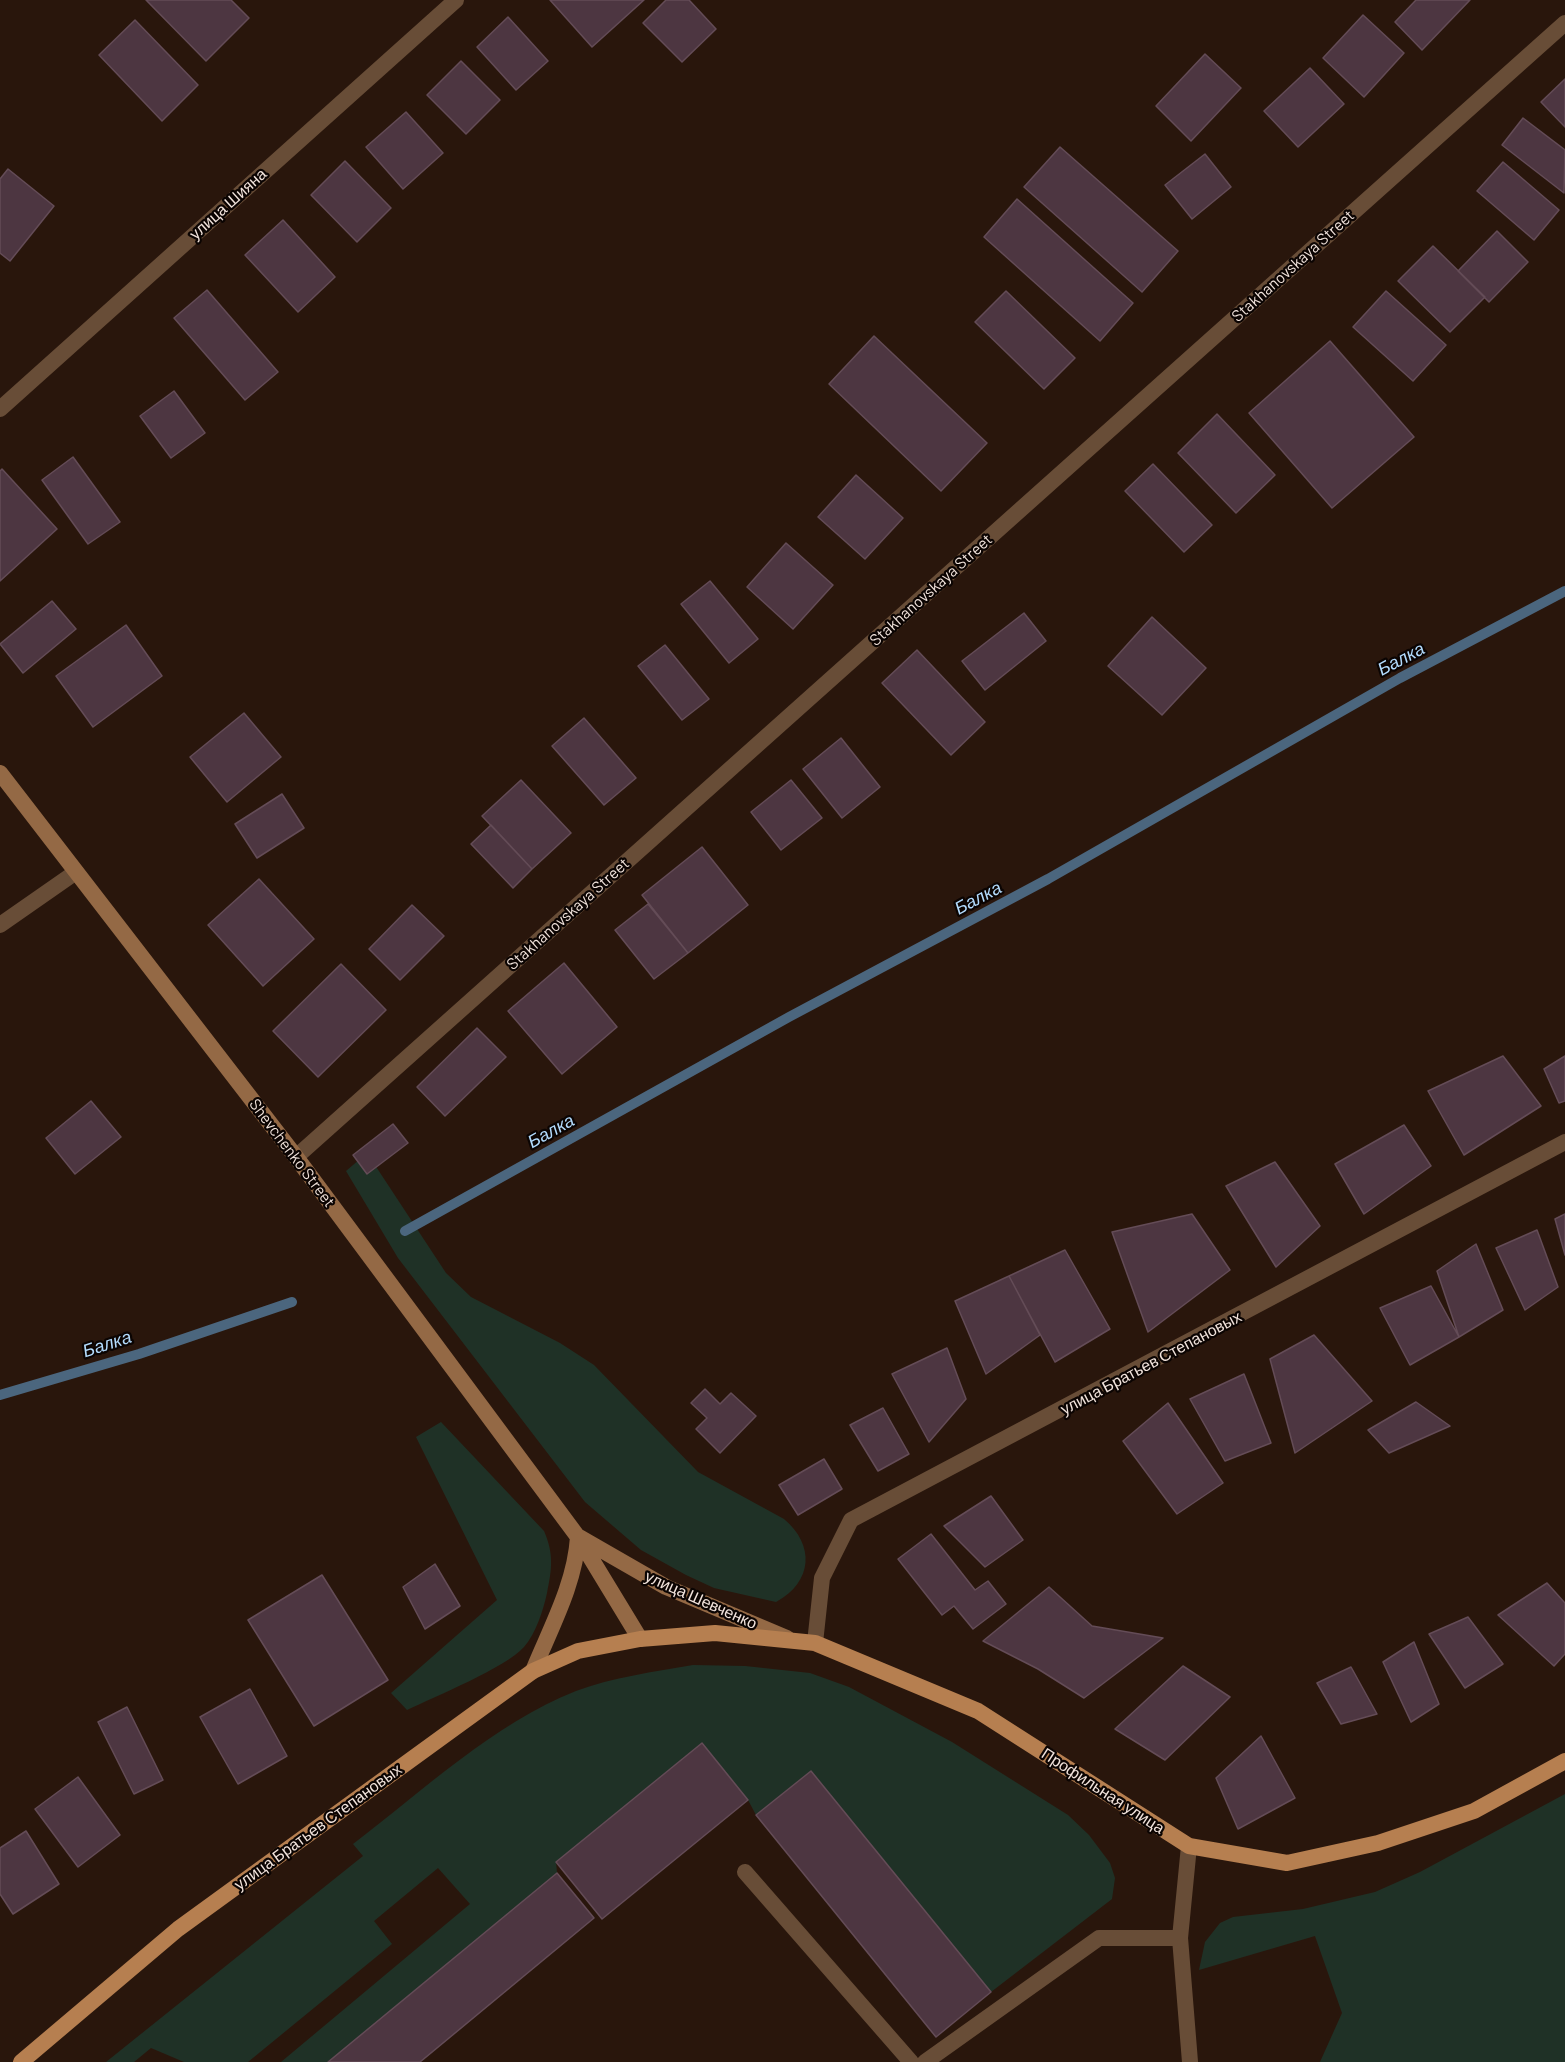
<!DOCTYPE html>
<html>
<head>
<meta charset="utf-8">
<style>
	body { margin:0 }
	canvas { display:block; background:#29160c }
</style>
</head>
<body>
<canvas width="1565" height="2062"></canvas>
<script>
const ctx = document.querySelector('canvas').getContext('2d');
ctx.lineJoin = 'round';
function paint(path, color) { ctx.fillStyle = color; ctx.fill(path, 'evenodd'); }
function trace(path, color, width, dash) { ctx.strokeStyle = color; ctx.lineWidth = width; ctx.lineCap = dash ? 'butt' : 'round'; ctx.setLineDash(dash || []); ctx.stroke(path); }
function label(font, color, halo, rows, align = 'center') {
  ctx.font = font + ' Barlow,sans-serif'; ctx.lineWidth = 4.5; ctx.setLineDash([]); ctx.textBaseline = 'middle'; ctx.strokeStyle = halo; ctx.fillStyle = color; for (const [text, x, y, turn = 0] of rows) {
    ctx.save(); ctx.translate(x, y); ctx.rotate((+turn || 0) * Math.PI / 180); ctx.textAlign = isNaN(turn) ? turn : align; if (halo) ctx.strokeText(text, 0, 0); ctx.fillText(text, 0, 0); ctx.restore();
  }
}
const green = new Path2D(`
	M 367,1153 L 446,1273 L 471,1297 L 560,1343 L 594,1365 L 698,1472 L 784,1519 C 815,1545 813,1582 776,1602 L 714,1588 L 686,1575 L 641,1550 L 585,1502 L 398,1258 L 346,1171 Z
	M 441,1422 L 544,1531 C 554,1554 552,1569 547,1593 C 543,1611 536,1633 524,1647 C 505,1668 436,1696 407,1710 L 391,1693 L 497,1600 L 416,1437 Z
	M 693,1665 L 745,1666 L 810,1673 L 849,1687 L 952,1742 L 1068,1815 L 1089,1835 L 1110,1863 L 1115,1878 L 1112,1899 L 991,1992 L 811,1771 L 756,1815 L 748,1800 L 702,1743 L 556,1862 L 557,1873 L 328,2062 L 281,2062 L 470,1904 L 438,1868 L 374,1921 L 392,1944 L 248,2062 L 184,2062 L 151,2048 L 134,2062 L 106,2062 L 363,1856 L 353,1844 C 424,1790 493,1724 576,1691 C 613,1677 654,1672 693,1665 Z
	M 1565,1794 L 1565,2062 L 1320,2062 L 1342,2013 L 1315,1936 L 1199,1970 L 1205,1942 L 1220,1923 L 1233,1917 L 1303,1909 L 1375,1892 L 1420,1872 Z`);
const stream = new Path2D(`
	M 405,1231 L 789,1017 L 1048,879 L 1400,678 L 1565,591
	M 0,1395 L 139,1354 L 292,1302`);
const building = new Path2D(`
	M 146,0 L 231,0 L 249,18 L 206,61 Z
	M 550,0 L 644,0 L 592,47 Z
	M 666,0 L 689,0 L 716,29 L 682,62 L 643,23 Z
	M 1416,0 L 1470,0 L 1422,50 L 1395,22 Z
	M 1363,15 L 1404,53 L 1364,97 L 1323,58 Z
	M 508,17 L 548,61 L 516,90 L 477,47 Z
	M 135,20 L 198,85 L 162,121 L 99,55 Z
	M 1205,54 L 1241,88 L 1191,141 L 1156,106 Z
	M 461,61 L 500,100 L 466,134 L 427,95 Z
	M 1310,68 L 1344,104 L 1298,147 L 1264,111 Z
	M 1565,79 L 1565,127 L 1541,102 Z
	M 406,112 L 443,153 L 403,189 L 366,147 Z
	M 1523,118 L 1565,150 L 1564,193 L 1502,145 Z
	M 1060,147 L 1178,251 L 1142,292 L 1024,187 Z
	M 1205,154 L 1231,187 L 1192,219 L 1165,185 Z
	M 345,161 L 391,208 L 357,242 L 311,195 Z
	M 1503,162 L 1559,210 L 1534,240 L 1477,191 Z
	M 8,169 L 54,206 L 10,261 L 0,253 L 0,179 Z
	M 1017,199 L 1133,303 L 1100,341 L 984,237 Z
	M 283,220 L 335,277 L 298,312 L 245,255 Z
	M 1497,231 L 1528,262 L 1489,302 L 1458,271 Z
	M 1433,246 L 1485,297 L 1450,332 L 1398,281 Z
	M 207,290 L 278,372 L 245,400 L 174,318 Z
	M 1006,291 L 1075,358 L 1044,389 L 975,322 Z
	M 1386,291 L 1446,345 L 1413,381 L 1353,327 Z
	M 874,336 L 987,443 L 941,491 L 829,384 Z
	M 1330,341 L 1414,437 L 1332,508 L 1249,413 Z
	M 174,391 L 205,433 L 171,458 L 140,416 Z
	M 1217,414 L 1275,475 L 1236,513 L 1178,453 Z
	M 73,457 L 120,522 L 88,544 L 42,480 Z
	M 1153,464 L 1212,525 L 1184,552 L 1125,491 Z
	M 2,469 L 57,529 L 0,581 L 0,471 Z
	M 856,475 L 903,518 L 865,559 L 818,517 Z
	M 786,543 L 833,585 L 793,629 L 747,587 Z
	M 710,581 L 758,639 L 729,663 L 681,604 Z
	M 52,601 L 76,629 L 23,673 L 0,644 Z
	M 1024,613 L 1046,641 L 985,690 L 962,661 Z
	M 1152,617 L 1206,668 L 1162,715 L 1108,666 Z
	M 126,625 L 162,676 L 93,727 L 56,676 Z
	M 665,645 L 709,699 L 682,720 L 638,666 Z
	M 917,650 L 985,722 L 951,755 L 882,683 Z
	M 244,713 L 281,757 L 227,802 L 190,757 Z
	M 584,718 L 636,778 L 604,805 L 552,746 Z
	M 841,738 L 880,787 L 842,818 L 803,769 Z
	M 521,780 L 571,833 L 532,869 L 482,816 Z
	M 791,780 L 822,818 L 781,850 L 751,812 Z
	M 282,794 L 304,828 L 257,858 L 235,824 Z
	M 491,825 L 532,869 L 513,888 L 471,844 Z
	M 702,847 L 748,905 L 688,953 L 642,895 Z
	M 259,879 L 314,939 L 263,986 L 208,925 Z
	M 648,904 L 688,953 L 654,979 L 615,930 Z
	M 412,905 L 444,936 L 400,980 L 369,949 Z
	M 564,963 L 617,1027 L 562,1074 L 508,1011 Z
	M 341,964 L 386,1010 L 318,1077 L 273,1031 Z
	M 477,1028 L 506,1057 L 445,1116 L 417,1087 Z
	M 1503,1056 L 1541,1106 L 1464,1155 L 1428,1091 Z
	M 1565,1056 L 1565,1101 L 1559,1103 L 1544,1069 Z
	M 91,1101 L 121,1137 L 75,1174 L 46,1138 Z
	M 393,1124 L 408,1143 L 367,1174 L 353,1155 Z
	M 1404,1125 L 1431,1166 L 1364,1214 L 1335,1164 Z
	M 1275,1162 L 1320,1226 L 1276,1267 L 1226,1186 Z
	M 1192,1214 L 1230,1270 L 1148,1332 L 1112,1232 Z
	M 1565,1214 L 1565,1255 L 1555,1219 Z
	M 1537,1230 L 1558,1287 L 1525,1310 L 1496,1248 Z
	M 1476,1244 L 1503,1310 L 1459,1337 L 1437,1271 Z
	M 1065,1250 L 1110,1329 L 1055,1362 L 1009,1276 Z
	M 1009,1276 L 1040,1335 L 986,1374 L 955,1301 Z
	M 1431,1286 L 1459,1337 L 1410,1365 L 1380,1308 Z
	M 1314,1335 L 1372,1401 L 1295,1453 L 1270,1359 Z
	M 947,1348 L 966,1399 L 929,1442 L 892,1374 Z
	M 1244,1374 L 1271,1443 L 1225,1461 L 1190,1399 Z
	M 705,1389 L 720,1404 L 731,1393 L 756,1416 L 720,1453 L 696,1429 L 707,1418 L 691,1403 Z
	M 1416,1402 L 1450,1426 L 1389,1453 L 1368,1430 Z
	M 1168,1403 L 1223,1483 L 1177,1514 L 1123,1441 Z
	M 883,1408 L 909,1454 L 878,1471 L 850,1425 Z
	M 824,1459 L 842,1489 L 798,1515 L 779,1485 Z
	M 991,1496 L 1023,1540 L 985,1567 L 944,1526 Z
	M 931,1534 L 975,1590 L 988,1581 L 1006,1604 L 973,1629 L 954,1606 L 942,1615 L 898,1559 Z
	M 435,1564 L 460,1606 L 425,1629 L 403,1587 Z
	M 322,1575 L 388,1680 L 314,1726 L 248,1620 Z
	M 1547,1583 L 1565,1603 L 1565,1654 L 1554,1666 L 1498,1615 Z
	M 1049,1587 L 1092,1626 L 1163,1638 L 1084,1698 L 1038,1669 L 983,1641 Z
	M 1468,1617 L 1503,1664 L 1465,1688 L 1429,1634 Z
	M 1414,1642 L 1439,1704 L 1411,1722 L 1383,1662 Z
	M 1183,1666 L 1230,1697 L 1165,1760 L 1115,1729 Z
	M 1351,1667 L 1377,1714 L 1341,1724 L 1317,1683 Z
	M 250,1689 L 287,1756 L 238,1784 L 200,1717 Z
	M 127,1707 L 163,1780 L 134,1794 L 98,1722 Z
	M 1261,1736 L 1295,1798 L 1238,1829 L 1216,1778 Z
	M 702,1743 L 748,1800 L 602,1919 L 556,1862 Z
	M 811,1771 L 991,1992 L 936,2037 L 756,1815 Z
	M 78,1777 L 120,1835 L 78,1867 L 35,1809 Z
	M 26,1831 L 59,1884 L 13,1914 L 0,1894 L 0,1848 Z
	M 557,1873 L 594,1918 L 420,2062 L 328,2062 Z`);
const service = new Path2D(`
	M 1189,1846 L 1180,1938 L 1190,2062
	M 745,1872 L 911,2062
	M 925,2062 L 1099,1938 L 1180,1938`);
const minor = new Path2D(`
	M 0,409 L 456,0
	M 0,925 L 76,872
	M 296,1157 L 1565,23
	M 815,1643 L 822,1578 L 851,1520 L 1565,1142`);
const secondary = new Path2D(`
	M 0,773 L 296,1157 L 578,1537 L 640,1639
	M 579,1537 L 666,1587 L 787,1638
	M 533,1671 C 551,1627 575,1584 578,1537`);
const primary = new Path2D(`
	M 21,2062 L 178,1929 L 533,1671 L 578,1651 L 640,1639 L 715,1633 L 815,1643 L 978,1711 L 1189,1846 L 1287,1863 L 1378,1843 L 1474,1811 L 1565,1761`);
const streetNames = [
	["улица Шияна",228,204,-42],
	["Stakhanovskaya Street",1293,266,-42],
	["Stakhanovskaya Street",931,590,-42],
	["Stakhanovskaya Street",568,914,-42],
	["Shevchenko Street",292,1153,53],
	["улица Братьев Степановых",1151,1363,-28],
	["улица Шевченко",701,1600,24],
	["Профильная улица",1103,1791,33],
	["улица Братьев Степановых",318,1827,-36]
];
const waterNames = [
	["Балка",1401,659,-28],
	["Балка",978,898,-28],
	["Балка",551,1131,-29],
	["Балка",107,1344,-18]
];
paint(green, '#1f3126');
trace(stream, '#4b667e', 10);
paint(building, '#4d3641');
trace(building, '#644c57', 1.5);
trace(service, '#684d37', 16);
trace(minor, '#684d37', 16);
trace(secondary, '#946945', 16);
trace(primary, '#b67f50', 16);
label('16px', '#f1e3dc', '#0b0402', streetNames);
label('italic 18px', '#b3dbfd', '#0b0402', waterNames);
</script>
</body>
</html>
